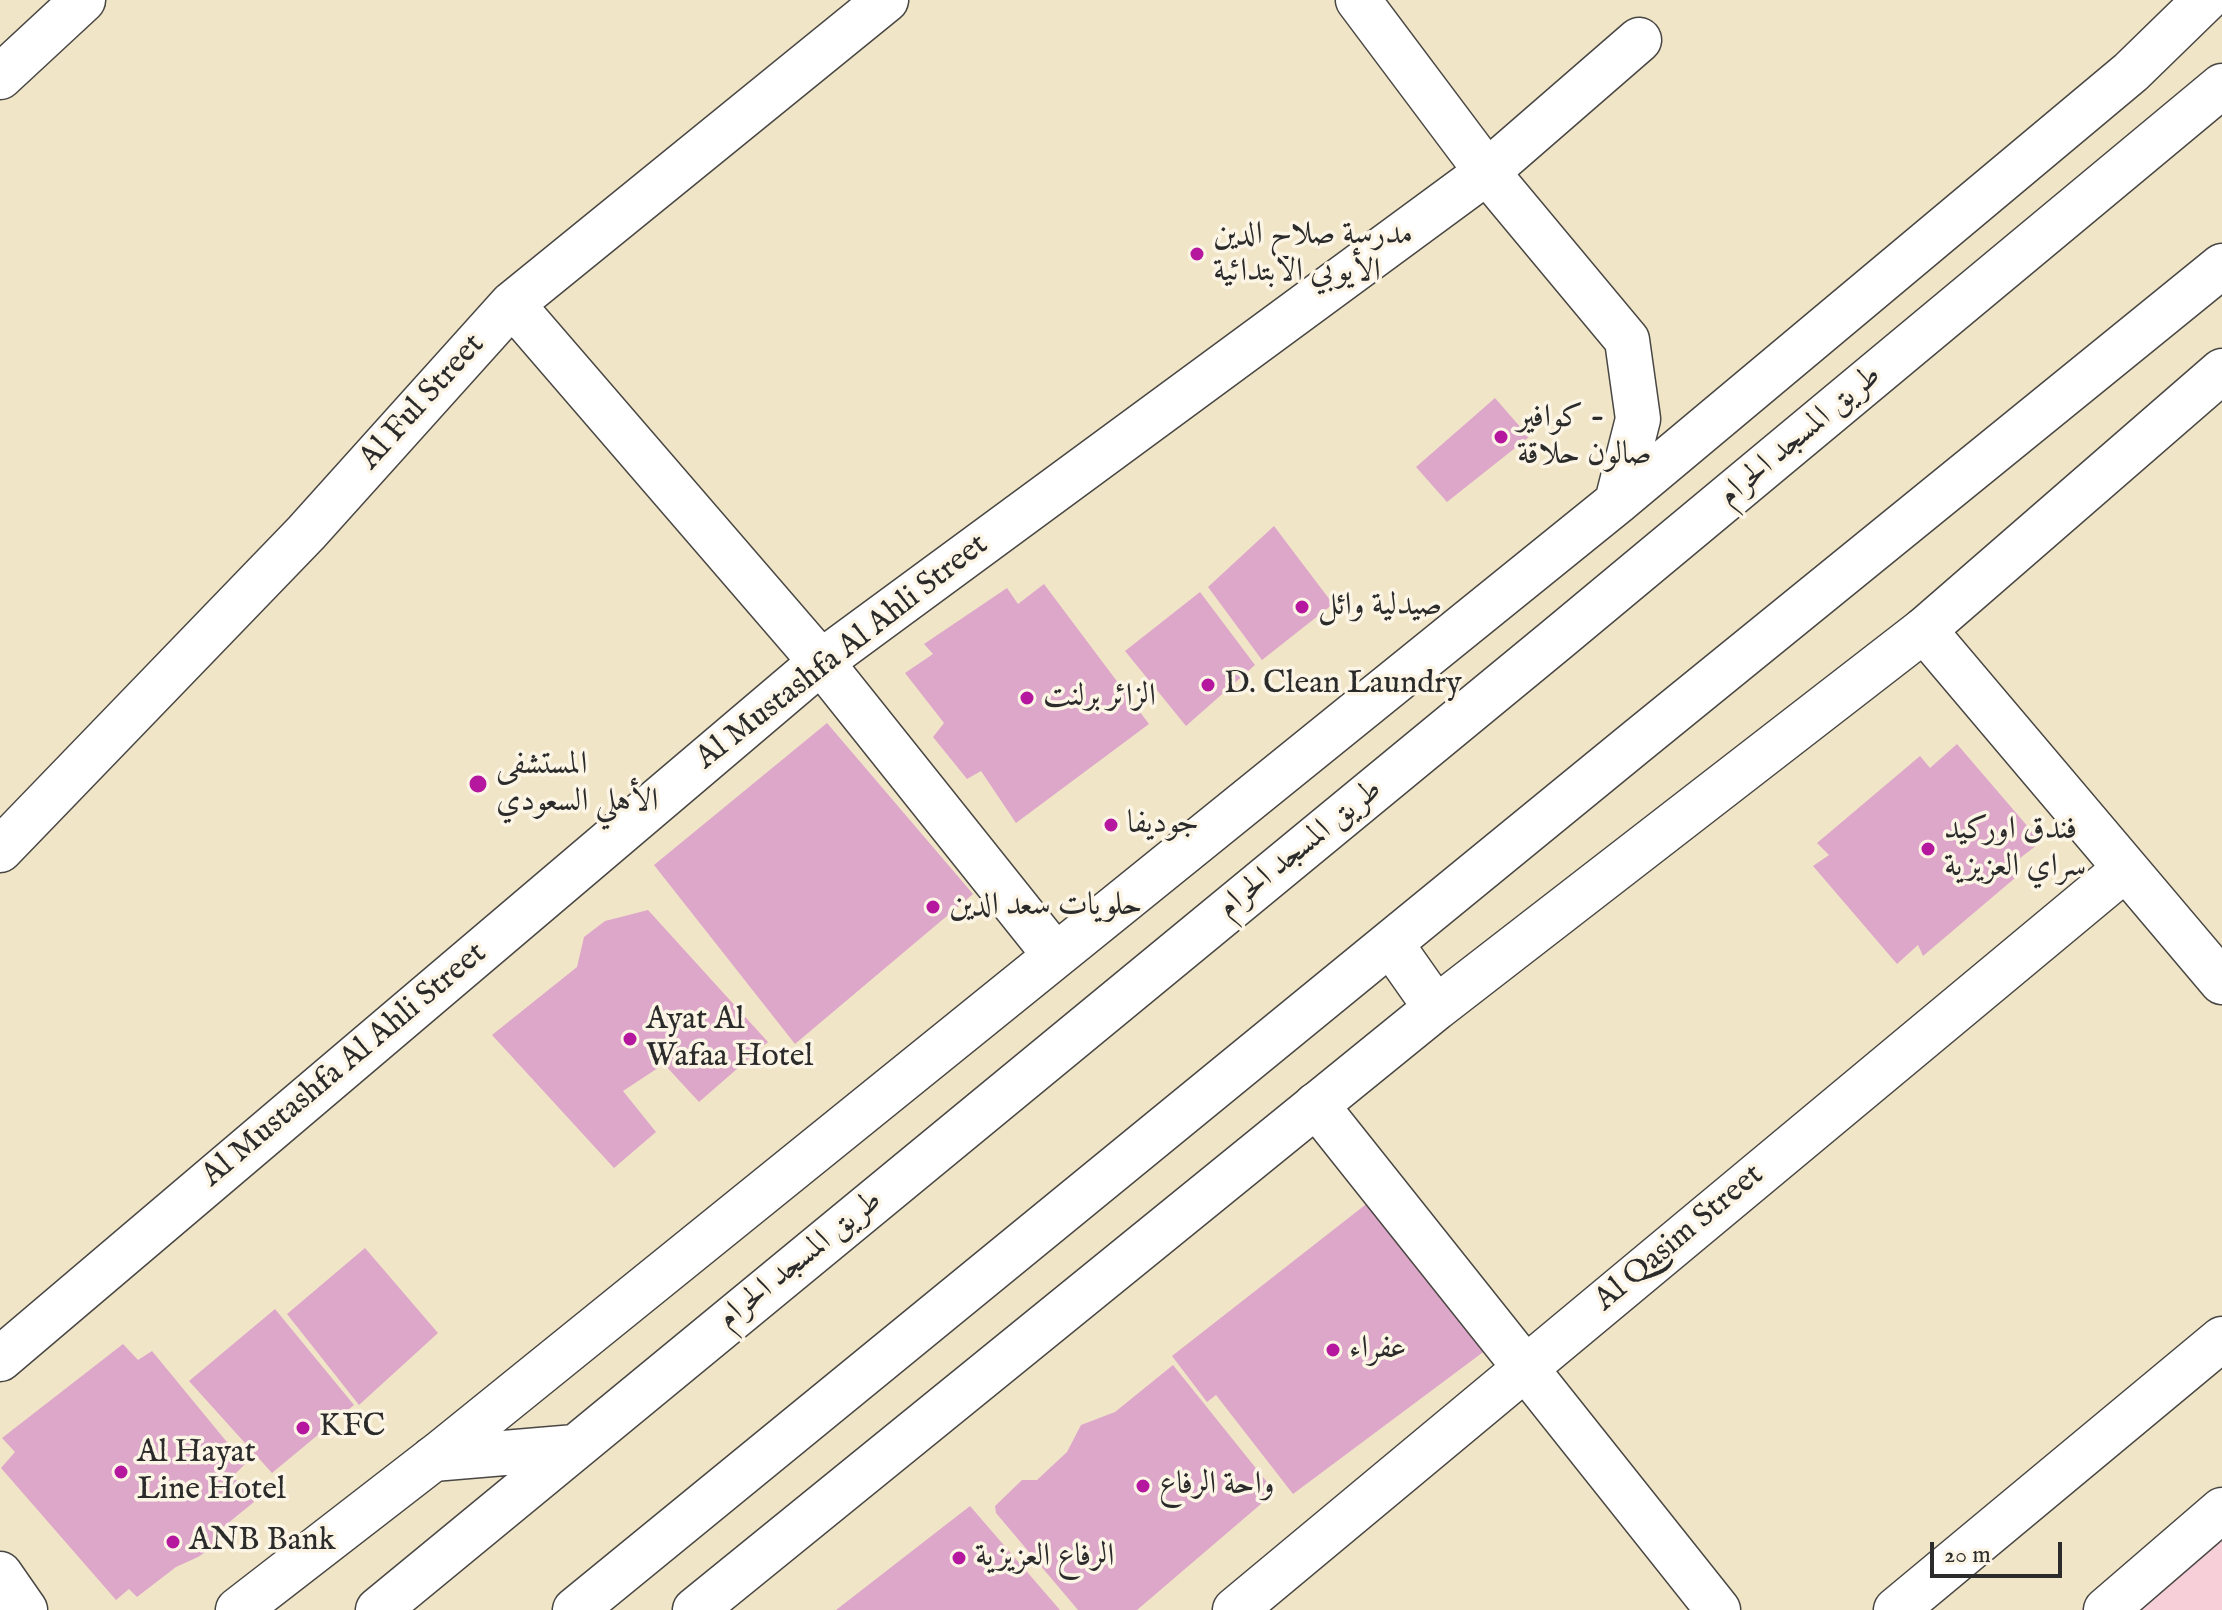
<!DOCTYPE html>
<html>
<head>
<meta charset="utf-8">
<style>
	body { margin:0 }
	#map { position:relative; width:2222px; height:1610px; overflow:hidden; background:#f1e5c8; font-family:"IM FELL English",serif }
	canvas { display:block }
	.scale { position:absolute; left:1930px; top:1542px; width:132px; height:36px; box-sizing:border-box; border:4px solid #2b2b2b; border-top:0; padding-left:10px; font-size:24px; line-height:28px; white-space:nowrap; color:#2b2b2b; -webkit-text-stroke:6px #fcf5e5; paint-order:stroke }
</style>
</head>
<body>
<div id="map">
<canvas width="2222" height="1610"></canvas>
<div class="scale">20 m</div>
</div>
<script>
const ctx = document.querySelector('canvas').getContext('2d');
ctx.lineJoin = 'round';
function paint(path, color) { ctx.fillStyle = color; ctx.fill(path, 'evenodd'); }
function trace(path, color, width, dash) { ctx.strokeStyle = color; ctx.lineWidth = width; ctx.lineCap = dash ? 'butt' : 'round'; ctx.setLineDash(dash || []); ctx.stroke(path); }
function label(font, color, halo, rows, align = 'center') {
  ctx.font = font + ' "IM FELL English",Amiri,serif'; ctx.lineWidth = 7; ctx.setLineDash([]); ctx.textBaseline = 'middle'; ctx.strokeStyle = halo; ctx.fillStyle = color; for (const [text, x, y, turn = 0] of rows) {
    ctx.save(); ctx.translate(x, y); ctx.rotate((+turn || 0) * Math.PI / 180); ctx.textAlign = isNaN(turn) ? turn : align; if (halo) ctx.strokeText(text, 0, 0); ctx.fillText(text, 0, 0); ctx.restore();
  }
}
const built = new Path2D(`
	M 2222,1494 L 2222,1610 L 2081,1610 Z`);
const building = new Path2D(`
	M 1495,398 L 1529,437 L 1447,502 L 1416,467 Z
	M 1274,526 L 1333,604 L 1262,660 L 1208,587 Z
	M 1044,584 L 1149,724 L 1016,823 L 981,771 L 967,779 L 933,737 L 944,723 L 905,673 L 933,654 L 924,644 L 1007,588 L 1018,604 Z
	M 1200,592 L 1255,665 L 1186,726 L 1125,651 Z
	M 827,723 L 973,894 L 795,1044 L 654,865 Z
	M 1957,744 L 2041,842 L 2007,868 L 2015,878 L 1923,956 L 1918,945 L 1897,964 L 1813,866 L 1829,855 L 1817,843 L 1920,756 L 1930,768 Z
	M 648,910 L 768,1042 L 699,1102 L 664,1064 L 623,1091 L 656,1132 L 614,1168 L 492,1035 L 577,967 L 584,937 L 605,921 Z
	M 1374,1198 L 1494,1344 L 1293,1494 L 1216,1395 L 1207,1402 L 1172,1356 Z
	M 365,1248 L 438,1333 L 359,1405 L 287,1314 Z
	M 275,1309 L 354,1405 L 272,1473 L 189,1381 Z
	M 123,1344 L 138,1360 L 152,1351 L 245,1464 L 233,1476 L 254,1502 L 217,1532 L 213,1547 L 198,1557 L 176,1567 L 137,1597 L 129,1589 L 116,1600 L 1,1468 L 15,1452 L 2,1438 Z
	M 1173,1365 L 1275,1492 L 1137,1610 L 1078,1610 L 996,1513 L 995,1506 L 1022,1480 L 1037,1480 L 1067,1452 L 1081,1425 L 1115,1412 Z
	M 970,1506 L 1060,1610 L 836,1610 Z`);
const street = new Path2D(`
	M 0,77 L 83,0
	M 512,304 L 821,662 L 1055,955
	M 1924,630 L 2222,982
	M 0,850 L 306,533 L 512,304 L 886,0
	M 1316,1105 L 1718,1610
	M 0,1359 L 821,662 L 1487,172 L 1639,40
	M 0,1574 L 25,1610
	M 1235,1610 L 2125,869
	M 1896,1610 L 2222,1339
	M 2106,1610 L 2222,1510`);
const secondary = new Path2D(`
	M 1358,0 L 1487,172 L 1627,340 L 1638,419 L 1617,502
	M 1391,944 L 1436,1008
	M 238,1610 L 442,1452 L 1617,502 L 2131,72 L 2205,0
	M 695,1610 L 1436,1008 L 1924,630 L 2222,371`);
const primary = new Path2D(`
	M 433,1459 L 575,1447
	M 378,1610 L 1556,640 L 2222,86
	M 575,1610 L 1635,743 L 2222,266`);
const markers = [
	[1197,254,8,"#b5179e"],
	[1501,437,8,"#b5179e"],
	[1302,607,8,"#b5179e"],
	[1208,685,8,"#b5179e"],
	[1027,698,8,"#b5179e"],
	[478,784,10,"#b5179e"],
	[1111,825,8,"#b5179e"],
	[1928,849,8,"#b5179e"],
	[933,907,8,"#b5179e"],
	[630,1039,8,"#b5179e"],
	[1333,1350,8,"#b5179e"],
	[303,1428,8,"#b5179e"],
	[121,1472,8,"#b5179e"],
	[1143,1486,8,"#b5179e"],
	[173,1542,8,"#b5179e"],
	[959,1558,8,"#b5179e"]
];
const poiNames = [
	["مدرسة صلاح الدين",1213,236],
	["الأيوبي الابتدائية",1213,273],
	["كوافير -",1517,419],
	["صالون حلاقة",1517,456],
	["صيدلية وائل",1318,607],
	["D. Clean Laundry",1224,685],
	["الزائر برلنت",1043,698],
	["المستشفى",496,766],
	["الأهلي السعودي",496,803],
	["جوديفا",1127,825],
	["فندق اوركيد",1944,831],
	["سراي العزيزية",1944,868],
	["حلويات سعد الدين",949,907],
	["Ayat Al",646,1021],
	["Wafaa Hotel",646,1058],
	["عفراء",1349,1350],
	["KFC",319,1428],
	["Al Hayat",137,1454],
	["Line Hotel",137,1491],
	["واحة الرفاع",1159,1486],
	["ANB Bank",189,1542],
	["الرفاع العزيزية",975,1558]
];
const streetNames = [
	["Al Ful Street",423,403,-48],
	["طريق المسجد الحرام",1801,437,-40],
	["Al Mustashfa Al Ahli Street",843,653,-38],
	["طريق المسجد الحرام",1301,850,-39],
	["Al Mustashfa Al Ahli Street",345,1066,-40],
	["Al Qasim Street",1680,1239,-40],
	["طريق المسجد الحرام",801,1261,-39]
];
paint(built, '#f6cfd8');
paint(building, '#dda7ca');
trace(street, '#494743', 47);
trace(secondary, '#494743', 47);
trace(primary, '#494743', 47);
trace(street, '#fff', 44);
trace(secondary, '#fff', 44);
trace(primary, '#fff', 44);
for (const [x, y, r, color] of markers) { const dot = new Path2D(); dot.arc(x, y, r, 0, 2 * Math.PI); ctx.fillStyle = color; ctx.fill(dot); trace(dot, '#fcf5e5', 3); }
label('32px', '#2b2b2b', '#fcf5e5', poiNames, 'left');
label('32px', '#2b2b2b', '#fcf5e5', streetNames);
</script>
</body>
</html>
